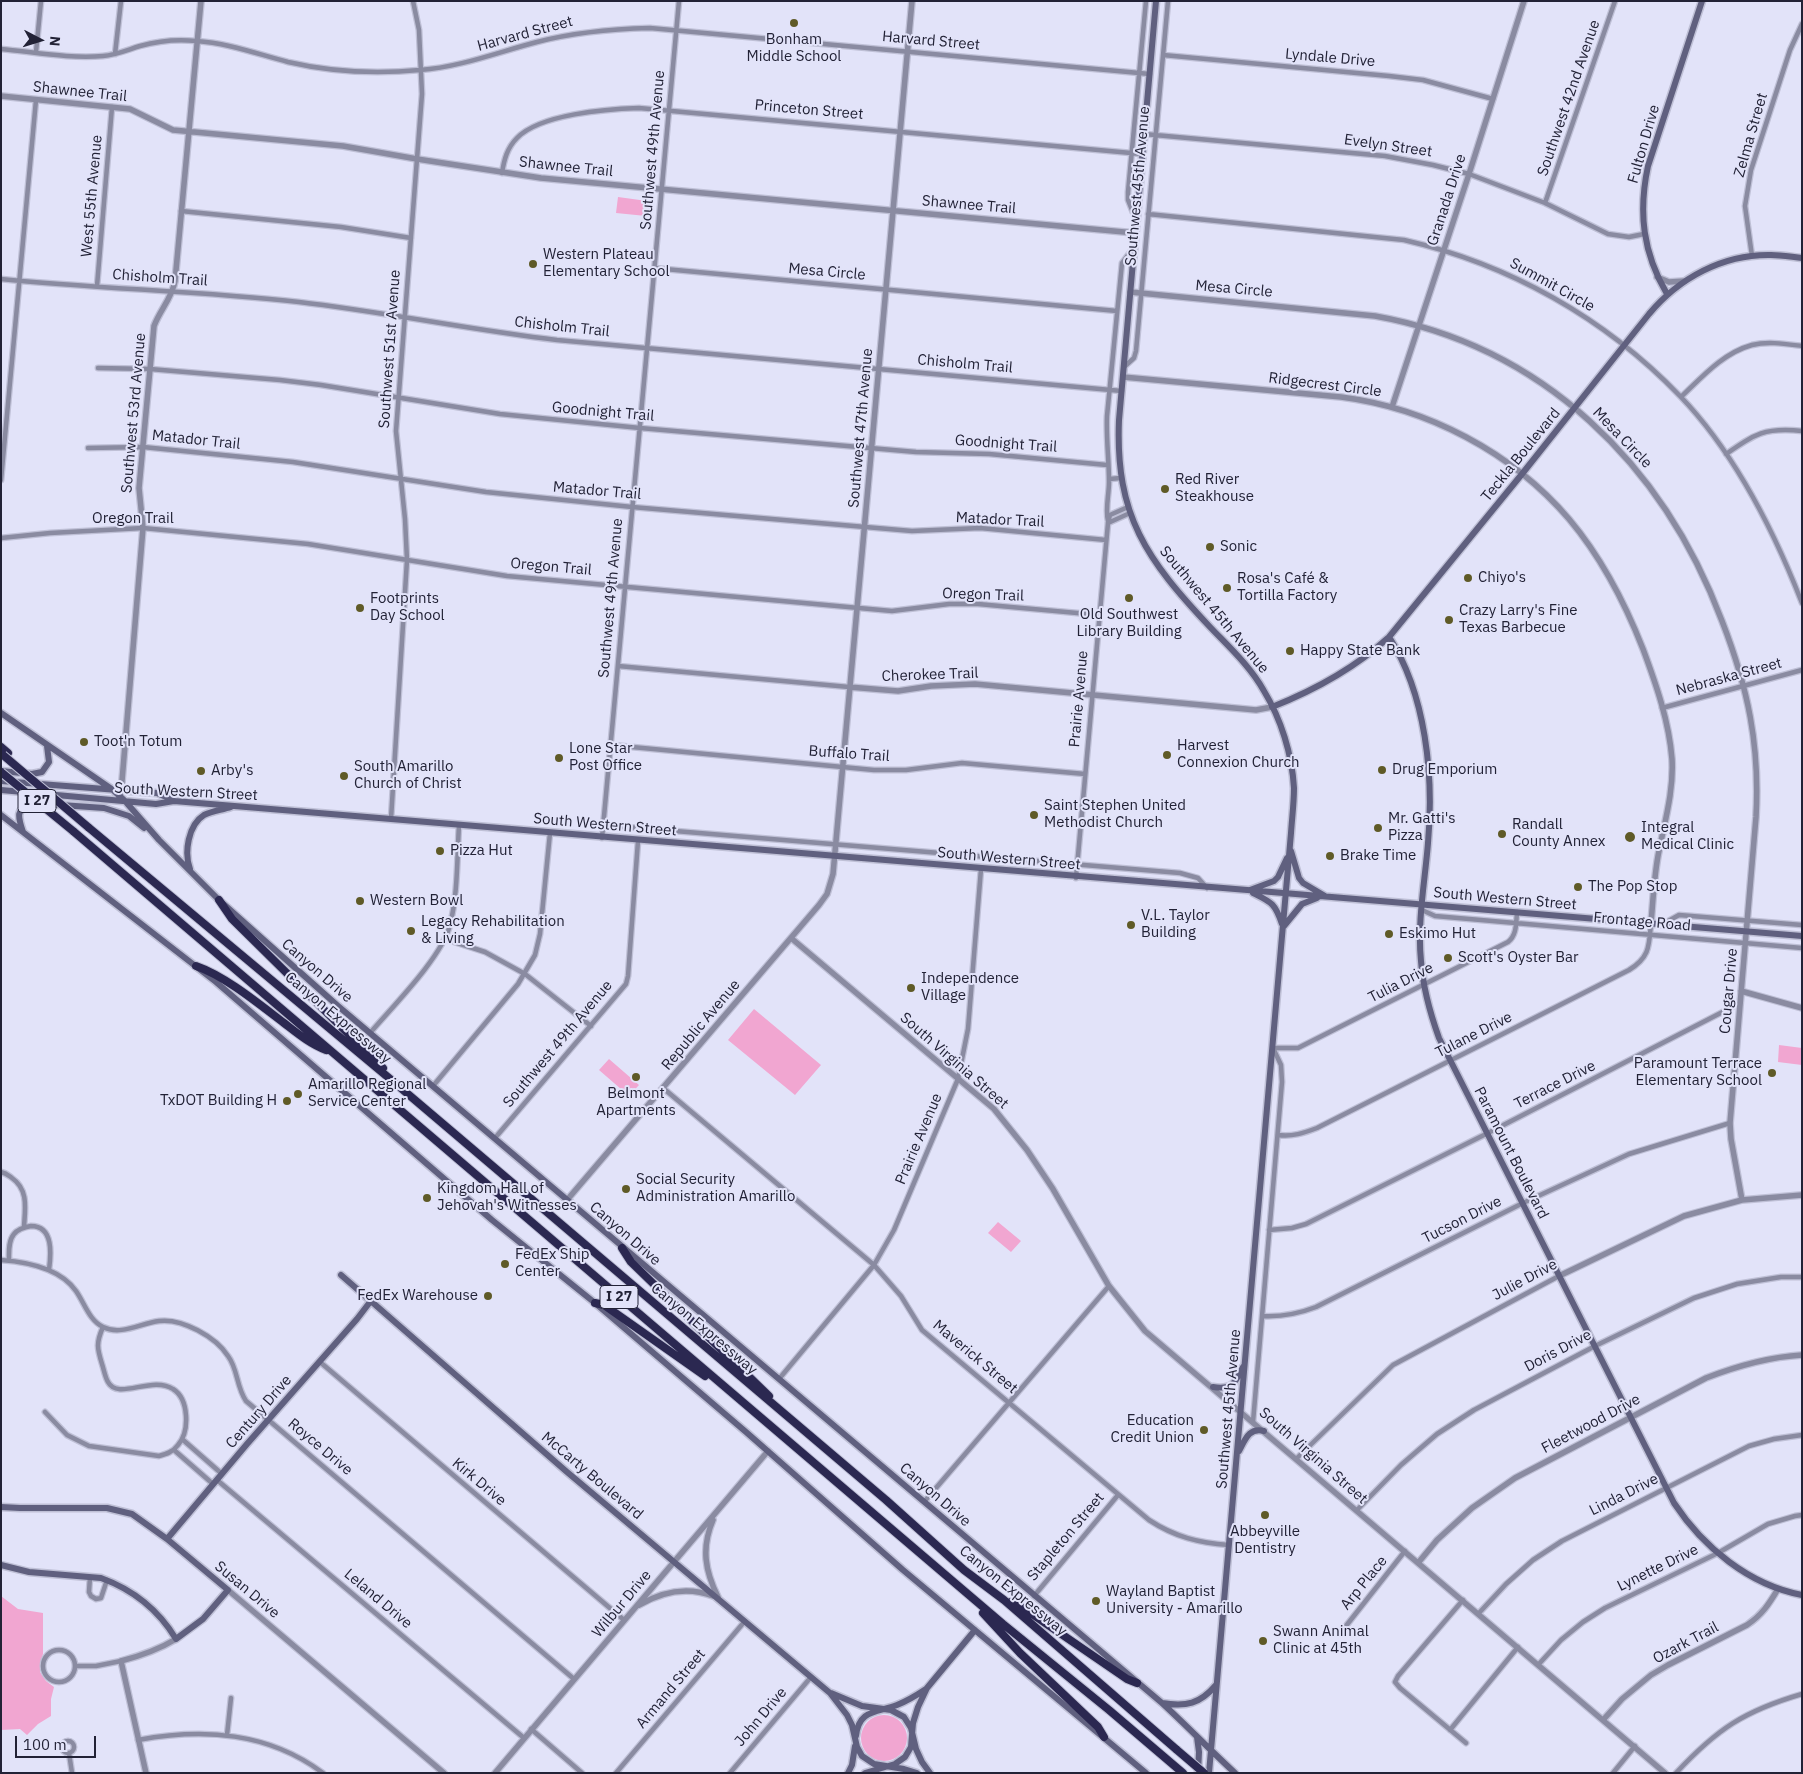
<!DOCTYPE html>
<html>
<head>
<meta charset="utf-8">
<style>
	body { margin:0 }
	#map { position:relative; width:1803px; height:1774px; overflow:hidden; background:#e2e3f9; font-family:"IBM Plex Sans",sans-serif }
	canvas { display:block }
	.frame { position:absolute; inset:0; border:2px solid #222236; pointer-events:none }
	.north { position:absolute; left:15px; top:15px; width:50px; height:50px; -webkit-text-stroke:4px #e2e3f9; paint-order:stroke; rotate:95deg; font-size:14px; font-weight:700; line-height:20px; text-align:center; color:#222236 }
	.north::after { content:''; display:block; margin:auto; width:18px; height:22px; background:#222236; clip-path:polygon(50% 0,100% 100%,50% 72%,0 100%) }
	.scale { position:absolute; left:15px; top:1736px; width:81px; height:22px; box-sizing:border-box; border:2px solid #222236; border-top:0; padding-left:6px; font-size:15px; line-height:18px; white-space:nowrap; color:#222236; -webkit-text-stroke:4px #e2e3f9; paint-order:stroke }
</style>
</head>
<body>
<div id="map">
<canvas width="1803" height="1774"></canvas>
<div class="frame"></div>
<div class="north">N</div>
<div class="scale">100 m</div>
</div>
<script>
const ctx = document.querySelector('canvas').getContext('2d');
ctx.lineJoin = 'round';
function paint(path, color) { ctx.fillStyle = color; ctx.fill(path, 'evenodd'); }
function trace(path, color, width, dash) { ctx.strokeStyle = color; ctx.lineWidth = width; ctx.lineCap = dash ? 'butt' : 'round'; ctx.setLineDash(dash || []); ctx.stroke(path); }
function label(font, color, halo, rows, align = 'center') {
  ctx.font = font + ' "IBM Plex Sans",sans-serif'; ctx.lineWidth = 4; ctx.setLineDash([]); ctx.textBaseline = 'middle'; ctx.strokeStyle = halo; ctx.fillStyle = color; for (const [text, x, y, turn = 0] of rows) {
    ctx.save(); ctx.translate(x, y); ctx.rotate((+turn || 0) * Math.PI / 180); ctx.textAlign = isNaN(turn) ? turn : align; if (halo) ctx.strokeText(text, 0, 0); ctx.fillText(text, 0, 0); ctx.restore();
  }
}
const green = new Path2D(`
	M 618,197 L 647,201 L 646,216 L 616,213 Z
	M 754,1009 L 821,1065 L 795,1095 L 728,1040 Z
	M 1779,1045 L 1802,1048 L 1802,1065 L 1778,1062 Z
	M 609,1059 L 639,1085 L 629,1096 L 599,1070 Z
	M 998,1222 L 1021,1241 L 1011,1252 L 988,1233 Z
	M 1,1596 L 18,1609 L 43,1613 L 43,1654 L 40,1663 L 40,1672 L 46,1681 L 54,1687 L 51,1699 L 51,1716 L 38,1724 L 27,1735 L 20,1729 L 1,1730 Z
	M861 1738a23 23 0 1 1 46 0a23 23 0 1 1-46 0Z`);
const minor = new Path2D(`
	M 1,49 C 34,52 70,59 103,56 C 116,55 127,50 140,46 C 158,41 177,39 196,41 C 228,43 257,54 288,62 C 331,72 376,74 420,70 C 461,67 498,52 537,42 C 575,32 612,29 650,28 L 1150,74
	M 36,52 L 41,1
	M 115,54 L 121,1
	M 1163,55 L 1389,76 L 1423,80 L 1493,99
	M 1144,134 L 1385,156 L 1433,165 L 1469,174 L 1545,203 L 1608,234 L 1629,237 L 1644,234
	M 502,173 C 504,160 507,148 517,138 C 540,114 607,109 639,108 L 1142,154
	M 1545,203 L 1615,1
	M 181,211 L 341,227 L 411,238
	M 1148,214 L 1404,240 C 1509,264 1605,318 1680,396 C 1734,452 1774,531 1802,603
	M 1136,220 L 1128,200 L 1128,192 L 1146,1
	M 1752,256 L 1745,206 L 1751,170 L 1790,50 L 1802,24
	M 654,268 L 1117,311
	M 1,279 C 100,289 200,291 299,302 C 385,312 471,330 557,340 L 1122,391
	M 97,286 L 112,107
	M 1124,367 L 1134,358 L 1136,351 L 1168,1
	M 98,368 L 150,369 L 280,380 L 321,385 L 500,414 L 640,428 L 916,452 L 989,454 L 1107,465
	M 1681,397 C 1702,377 1723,353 1752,345 C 1768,341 1786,344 1802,346
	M 88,448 L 143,447 L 293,462 L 486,492 L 632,507 L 912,531 L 980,528 L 1106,540
	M 1726,454 C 1755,434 1765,427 1802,431
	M 1109,479 L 1121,478
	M 1,480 L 36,100
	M 1108,521 C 1105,509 1109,495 1109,482 C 1109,460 1106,438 1107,416 L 1122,263 L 1134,247
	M 1108,523 L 1130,513
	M 1,538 L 50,533 L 143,528 L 308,544 L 507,576 L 892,611 L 949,604 L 978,604 L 1099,615
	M 618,666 L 849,687
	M 1662,708 L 1802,670
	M 611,745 L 874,770 L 906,770 L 962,763 L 1085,774
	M 391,819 L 407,560 L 405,519 L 396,431 L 422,94 L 419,30 L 413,1
	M 603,825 L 1180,873 L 1198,878 L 1207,888
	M 602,838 L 679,1
	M 1076,878 L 1108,523 L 1110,515 L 1128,507
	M 1422,910 L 1435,916 L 1802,948
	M 1663,924 L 1679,915 L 1802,925
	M 445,939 L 485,952 L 525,974 L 591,1026
	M 370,1033 C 393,1006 442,957 450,925 C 458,894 457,857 459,825
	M 433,1086 L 518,984 L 535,955 L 540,934 L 550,833
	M 663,1088 L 874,1265 L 901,1296 L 922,1330 L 1149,1520 C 1175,1537 1199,1543 1229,1545
	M 1278,1135 C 1292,1137 1304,1133 1317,1128 L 1629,970 C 1650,957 1649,946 1651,923
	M 495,1138 L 626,984 L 628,976 L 638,841
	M 1,1172 C 6,1173 8,1175 12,1178 C 29,1190 25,1209 24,1227
	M 1269,1230 L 1292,1228 L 1306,1224 L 1488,1133 L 1740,1003
	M 1,1260 C 28,1262 60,1268 76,1291 C 85,1304 89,1320 103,1327 C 121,1336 141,1323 159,1321 C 182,1318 216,1337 228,1356 C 238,1369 236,1386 246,1401 L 574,1679
	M 9,1260 C 9,1253 8,1241 14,1234 C 18,1229 25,1227 31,1226 C 54,1226 51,1255 49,1270
	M 1262,1316 C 1281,1317 1298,1314 1316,1307 L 1523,1203 L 1629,1154 L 1730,1123
	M 320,1362 L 624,1620
	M 779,1379 L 874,1265 L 894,1230 L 958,1079 L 968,1029 L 981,869
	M 45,1412 L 67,1435 L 89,1446 L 159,1456 C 166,1454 173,1452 178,1445 C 190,1431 189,1399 173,1389 C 152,1375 118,1401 108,1382 C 105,1377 104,1370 102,1364 C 97,1348 96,1343 103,1327
	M 1253,1422 L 1282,1082 L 1281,1065 L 1273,1048 L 1298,1048 L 1508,942 C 1517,935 1516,923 1517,912
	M 182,1439 L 222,1474
	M 174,1450 L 213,1484
	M 1296,1459 L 1393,1365 L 1559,1276
	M 217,1480 L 524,1738
	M 924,1502 L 1109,1286
	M 1357,1510 L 1401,1465 L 1437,1434 L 1474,1410 L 1595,1346 L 1694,1298 L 1737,1284 L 1781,1277 L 1802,1277
	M 90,1577 L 89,1592 L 91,1596 L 96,1599 L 101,1598 L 107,1580
	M 1034,1596 L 1118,1495
	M 1463,1600 L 1398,1676 L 1395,1682 L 1400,1688 L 1466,1743
	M 1479,1613 L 1506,1584 L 1533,1560 L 1562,1541 L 1749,1446 L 1774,1439 L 1802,1435
	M 1342,1631 L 1405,1551
	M43 1666a16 16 0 1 1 32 0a16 16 0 1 1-32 0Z
	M 1538,1665 L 1561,1640 L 1583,1622 L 1605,1608 L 1718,1553 L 1768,1524 L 1795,1516 L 1802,1515
	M 75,1666 L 96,1666 L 121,1661
	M 531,1729 L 582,1773
	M 1450,1730 L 1518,1647
	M 227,1735 L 231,1698
	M 138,1740 C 204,1728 268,1732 323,1773
	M62 1747a6 6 0 1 1 12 0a6 6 0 1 1-12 0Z
	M 69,1753 L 72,1773
	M 616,1773 L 745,1621
	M 730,1773 L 811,1677
	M 1613,1773 L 1635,1746
	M 1676,1773 C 1717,1729 1744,1711 1802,1694`);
const tertiary = new Path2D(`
	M 1,96 L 130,109 L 173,130 L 343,146 L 417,159 L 541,178 L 1135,233
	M 1657,277 L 1669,282 L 1685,281
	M 1130,292 L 1375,316 C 1543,346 1663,464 1722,621 C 1748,688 1760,745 1756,817 L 1730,1123 L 1731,1139 L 1742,1200
	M 1123,377 L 1341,397 C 1427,408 1512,452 1569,519 C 1601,557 1625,603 1643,649 C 1656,684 1669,721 1672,759 C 1674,792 1664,824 1658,856 C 1654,878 1653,901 1651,923
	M 1392,407 L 1469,174 L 1524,1
	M 849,687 L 898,691 L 931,686 L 975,684 L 1256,710 L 1272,707
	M 121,793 L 143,528 L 139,488 L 154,326 C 160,310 172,298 175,281 L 201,1
	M 791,938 L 994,1109 L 1027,1150 L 1053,1189 L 1109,1286 L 1145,1331 L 1665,1773
	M 1741,991 L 1802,1008
	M 567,1200 L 819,905 L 827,894 L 833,874 L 912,1
	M 1559,1276 L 1684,1216 L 1742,1200 L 1802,1195
	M 713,1520 C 701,1548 705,1571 718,1597
	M 1418,1563 L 1437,1540 L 1472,1508 L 1515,1478 L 1706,1378 C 1737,1366 1768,1357 1802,1355
	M 228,1590 L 444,1773
	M 639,1605 C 663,1591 687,1586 713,1596
	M 1603,1720 L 1622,1699 L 1651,1675 L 1668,1665 L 1747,1625 C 1762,1615 1769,1604 1778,1589
	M 146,1773 L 121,1661 C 140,1656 158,1650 176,1639
	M 495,1773 L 768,1451`);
const secondary = new Path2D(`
	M 1156,1 L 1119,420 C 1115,516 1147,560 1210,627 C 1229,647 1250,666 1264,691 C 1281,719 1292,754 1294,788 C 1294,803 1292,818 1291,833 L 1209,1773
	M 1667,294 C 1643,253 1638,213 1648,166 L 1702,1
	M 1389,637 C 1426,694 1434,776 1428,843 C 1425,881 1417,922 1421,961 C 1423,988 1430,1013 1439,1038 L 1674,1503 C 1703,1547 1749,1585 1802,1595
	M 1272,707 C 1315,690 1355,668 1389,637 L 1522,474 L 1649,314 C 1679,278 1723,254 1771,255 C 1781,255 1792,257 1802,258
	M 1,713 L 113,790 L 125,801 L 159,840 L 219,900 L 338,1006 L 1162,1703 C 1187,1726 1210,1750 1235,1773
	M 1,771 L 32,774 L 42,772 L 49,762 L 47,746
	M 1,781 L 157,793 L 173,800
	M 1,790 L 156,804 L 174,801 C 716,848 1259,892 1802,936
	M 1,815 L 216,982 L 492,1220 L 595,1303 L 746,1432 L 903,1570 L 1146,1773
	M 23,832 C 18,817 15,809 32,803 L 104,808 L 129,816 L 144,828
	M 1291,851 L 1299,878 L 1303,883 L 1325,896
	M 190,869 C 184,853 188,825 204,815 C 212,811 222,810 231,807
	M 1250,890 L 1274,881 L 1278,877 L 1287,858
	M 1253,893 C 1271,902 1275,903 1282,924
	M 1284,926 L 1302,904 L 1317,898
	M 341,1275 L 567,1472 L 830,1693 L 847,1715 L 852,1725 L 857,1747 L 862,1756 L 874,1764 L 904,1769 L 917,1773
	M 1213,1387 C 1233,1390 1235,1383 1243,1367
	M 1239,1451 C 1245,1440 1249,1427 1264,1431
	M 1,1507 L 20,1508 L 107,1508 L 132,1514 L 167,1539 L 228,1590 L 203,1619 L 176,1639 C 158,1609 134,1590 101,1578 L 29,1572 L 1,1565
	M 167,1539 L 247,1444 L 357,1319 L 370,1302
	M 831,1693 L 862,1706 L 891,1710 L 904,1717 L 911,1728 L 916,1749 L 922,1762 L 930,1773
	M 1162,1703 C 1186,1707 1200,1704 1216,1685
	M 856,1736 C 859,1709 877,1713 897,1705 C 907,1701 917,1695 926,1689
	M 1197,1737 L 1199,1752 L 1198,1773
	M 848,1773 L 852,1765 L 855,1746
	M 865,1773 L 895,1764 L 905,1757 L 911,1747 L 913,1723 L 918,1707 L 927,1688 L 975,1630`);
const motorway = new Path2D(`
	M 1,747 L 8,753
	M 88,827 L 389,1078 L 886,1500 L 964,1570 L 1004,1600 L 1177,1750
	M 73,831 L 1003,1624 L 1109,1710 L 1183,1773
	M 219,900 L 232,919 L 383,1068
	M 196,966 C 225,976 259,1004 284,1023 C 297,1033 310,1044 326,1050
	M 622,1248 L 631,1262 L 769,1396
	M 595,1303 L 604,1305 L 705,1376
	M 1011,1602 L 1016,1603 L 1127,1679 L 1137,1683
	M 983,1613 L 1020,1653 L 1098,1727 L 1104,1737`);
const motorwayBridge = new Path2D(`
	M 3,755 L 88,827
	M 1,772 L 73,831
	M 1177,1750 L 1204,1773`);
const markers = [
	[794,23,5,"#5f5a27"],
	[533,264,5,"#5f5a27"],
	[1165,489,5,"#5f5a27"],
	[1210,547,5,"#5f5a27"],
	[1468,578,5,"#5f5a27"],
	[1227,588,5,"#5f5a27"],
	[1129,598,5,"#5f5a27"],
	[360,608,5,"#5f5a27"],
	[1449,620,5,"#5f5a27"],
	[1290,651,5,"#5f5a27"],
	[84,742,5,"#5f5a27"],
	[1167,755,5,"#5f5a27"],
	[559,758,5,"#5f5a27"],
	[1382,770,5,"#5f5a27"],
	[201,771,5,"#5f5a27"],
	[344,776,5,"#5f5a27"],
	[1034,815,5,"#5f5a27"],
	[1378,828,5,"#5f5a27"],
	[1502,834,5,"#5f5a27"],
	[1630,837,6,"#5f5a27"],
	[440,851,5,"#5f5a27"],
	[1330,856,5,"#5f5a27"],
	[1578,887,5,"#5f5a27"],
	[360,901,5,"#5f5a27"],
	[1131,925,5,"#5f5a27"],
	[411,931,5,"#5f5a27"],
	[1389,934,5,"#5f5a27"],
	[1448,958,5,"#5f5a27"],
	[911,988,5,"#5f5a27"],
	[1772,1073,5,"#5f5a27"],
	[636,1077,5,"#5f5a27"],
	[298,1094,5,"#5f5a27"],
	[287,1101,5,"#5f5a27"],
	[626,1189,5,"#5f5a27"],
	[427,1198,5,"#5f5a27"],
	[505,1264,5,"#5f5a27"],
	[488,1296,5,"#5f5a27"],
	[1204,1430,5,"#5f5a27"],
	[1265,1515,5,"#5f5a27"],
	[1096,1601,5,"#5f5a27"],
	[1263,1641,5,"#5f5a27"]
];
const shields = [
	[37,801,38],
	[619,1297,38]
];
const shieldNames = [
	["I 27",37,801],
	["I 27",619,1297]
];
const streetNames = [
	["Harvard Street",525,34,-15],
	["Harvard Street",931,41,5],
	["Lyndale Drive",1330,58,5],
	["Shawnee Trail",80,92,6],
	["Southwest 42nd Avenue",1569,98,-71],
	["Princeton Street",809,110,5],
	["Zelma Street",1751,135,-74],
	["Fulton Drive",1644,144,-74],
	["Evelyn Street",1388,146,8],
	["Southwest 49th Avenue",653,150,-85],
	["Shawnee Trail",566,167,6],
	["Southwest 45th Avenue",1138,186,-85],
	["West 55th Avenue",92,196,-85],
	["Granada Drive",1447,200,-72],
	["Shawnee Trail",969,205,5],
	["Mesa Circle",827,272,5],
	["Chisholm Trail",160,278,4],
	["Summit Circle",1552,285,29],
	["Mesa Circle",1234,289,5],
	["Chisholm Trail",562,327,6],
	["Southwest 51st Avenue",390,349,-86],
	["Chisholm Trail",965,364,5],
	["Ridgecrest Circle",1325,385,7],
	["Goodnight Trail",603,412,5],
	["Southwest 53rd Avenue",134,413,-85],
	["Southwest 47th Avenue",861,428,-85],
	["Mesa Circle",1622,438,46],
	["Matador Trail",196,440,6],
	["Goodnight Trail",1006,444,4],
	["Teckla Boulevard",1521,455,-51],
	["Matador Trail",597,491,5],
	["Oregon Trail",133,519],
	["Matador Trail",1000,520,3],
	["Oregon Trail",551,567,5],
	["Oregon Trail",983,595,2],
	["Southwest 49th Avenue",611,598,-85],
	["Southwest 45th Avenue",1214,610,50],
	["Cherokee Trail",930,675,-2],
	["Nebraska Street",1729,677,-15],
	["Prairie Avenue",1079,699,-85],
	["Buffalo Trail",849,754,4],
	["South Western Street",186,792,3],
	["South Western Street",605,825,5],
	["South Western Street",1009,859,5],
	["South Western Street",1505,899,5],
	["Frontage Road",1642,922,5],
	["Canyon Drive",317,971,41],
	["Tulia Drive",1401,983,-27],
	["Cougar Drive",1729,991,-85],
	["Canyon Expressway",338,1018,40],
	["Republic Avenue",701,1025,-50],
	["Tulane Drive",1474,1035,-27],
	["Southwest 49th Avenue",558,1044,-50],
	["South Virginia Street",954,1061,41],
	["Terrace Drive",1555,1085,-27],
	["Prairie Avenue",919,1139,-67],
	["Paramount Boulevard",1511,1153,63],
	["Tucson Drive",1462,1220,-27],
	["Canyon Drive",625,1234,41],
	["Julie Drive",1525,1280,-28],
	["Canyon Expressway",704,1329,40],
	["Doris Drive",1558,1351,-28],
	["Maverick Street",975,1357,40],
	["Southwest 45th Avenue",1229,1409,-85],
	["Century Drive",259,1412,-49],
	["Fleetwood Drive",1591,1424,-28],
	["Royce Drive",320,1447,40],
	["South Virginia Street",1313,1456,41],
	["McCarty Boulevard",592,1476,40],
	["Kirk Drive",479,1482,40],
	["Canyon Drive",935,1495,41],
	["Linda Drive",1624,1495,-27],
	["Stapleton Street",1066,1537,-50],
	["Lynette Drive",1658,1568,-26],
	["Arp Place",1364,1583,-51],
	["Susan Drive",247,1590,40],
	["Canyon Expressway",1013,1591,39],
	["Leland Drive",378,1599,40],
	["Wilbur Drive",622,1604,-50],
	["Ozark Trail",1686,1643,-28],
	["Armand Street",671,1689,-50],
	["John Drive",761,1717,-50]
];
const poiNames = [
	["Bonham",794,40,"center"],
	["Middle School",794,57,"center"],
	["Western Plateau",543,255],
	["Elementary School",543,272],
	["Red River",1175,480],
	["Steakhouse",1175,497],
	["Sonic",1220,547],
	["Chiyo's",1478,578],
	["Rosa's Café &",1237,579],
	["Tortilla Factory",1237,596],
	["Footprints",370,599],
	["Day School",370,616],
	["Crazy Larry's Fine",1459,611],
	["Texas Barbecue",1459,628],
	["Old Southwest",1129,615,"center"],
	["Library Building",1129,632,"center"],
	["Happy State Bank",1300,651],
	["Toot'n Totum",94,742],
	["Harvest",1177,746],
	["Connexion Church",1177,763],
	["Lone Star",569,749],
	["Post Office",569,766],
	["South Amarillo",354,767],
	["Church of Christ",354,784],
	["Drug Emporium",1392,770],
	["Arby's",211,771],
	["Saint Stephen United",1044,806],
	["Methodist Church",1044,823],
	["Mr. Gatti's",1388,819],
	["Pizza",1388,836],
	["Randall",1512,825],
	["County Annex",1512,842],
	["Integral",1641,828],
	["Medical Clinic",1641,845],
	["Pizza Hut",450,851],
	["Brake Time",1340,856],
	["The Pop Stop",1588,887],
	["Western Bowl",370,901],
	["V.L. Taylor",1141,916],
	["Building",1141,933],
	["Legacy Rehabilitation",421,922],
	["& Living",421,939],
	["Eskimo Hut",1399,934],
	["Scott's Oyster Bar",1458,958],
	["Independence",921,979],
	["Village",921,996],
	["Paramount Terrace",1762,1064,"right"],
	["Elementary School",1762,1081,"right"],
	["Amarillo Regional",308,1085],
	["Service Center",308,1102],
	["Belmont",636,1094,"center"],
	["Apartments",636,1111,"center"],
	["TxDOT Building H",277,1101,"right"],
	["Social Security",636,1180],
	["Administration Amarillo",636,1197],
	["Kingdom Hall of",437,1189],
	["Jehovah's Witnesses",437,1206],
	["FedEx Ship",515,1255],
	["Center",515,1272],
	["FedEx Warehouse",478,1296,"right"],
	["Education",1194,1421,"right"],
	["Credit Union",1194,1438,"right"],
	["Abbeyville",1265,1532,"center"],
	["Dentistry",1265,1549,"center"],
	["Wayland Baptist",1106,1592],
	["University - Amarillo",1106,1609],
	["Swann Animal",1273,1632],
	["Clinic at 45th",1273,1649]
];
paint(green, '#f1a6d1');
trace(minor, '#bfc0d6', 7);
trace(tertiary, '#bfc0d6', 8);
trace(secondary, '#bfc0d6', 9);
trace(motorway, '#bfc0d6', 10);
trace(minor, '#8a8ba1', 4.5);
trace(tertiary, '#8a8ba1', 5.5);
trace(secondary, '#60607f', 6);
trace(motorway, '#2b2851', 8);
trace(motorwayBridge, '#bfc0d6', 10, []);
trace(motorwayBridge, '#2b2851', 8);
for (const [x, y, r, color] of markers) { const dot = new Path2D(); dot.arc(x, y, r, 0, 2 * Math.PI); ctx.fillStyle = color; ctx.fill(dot); trace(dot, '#e2e3f9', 2); }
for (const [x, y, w] of shields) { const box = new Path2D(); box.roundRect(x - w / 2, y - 11.5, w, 23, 4); ctx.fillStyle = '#e2e3f9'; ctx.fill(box); trace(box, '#222236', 1); }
label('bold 14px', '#222236', null, shieldNames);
label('15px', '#222236', '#e2e3f9', streetNames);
label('15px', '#222236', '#e2e3f9', poiNames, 'left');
</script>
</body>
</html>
